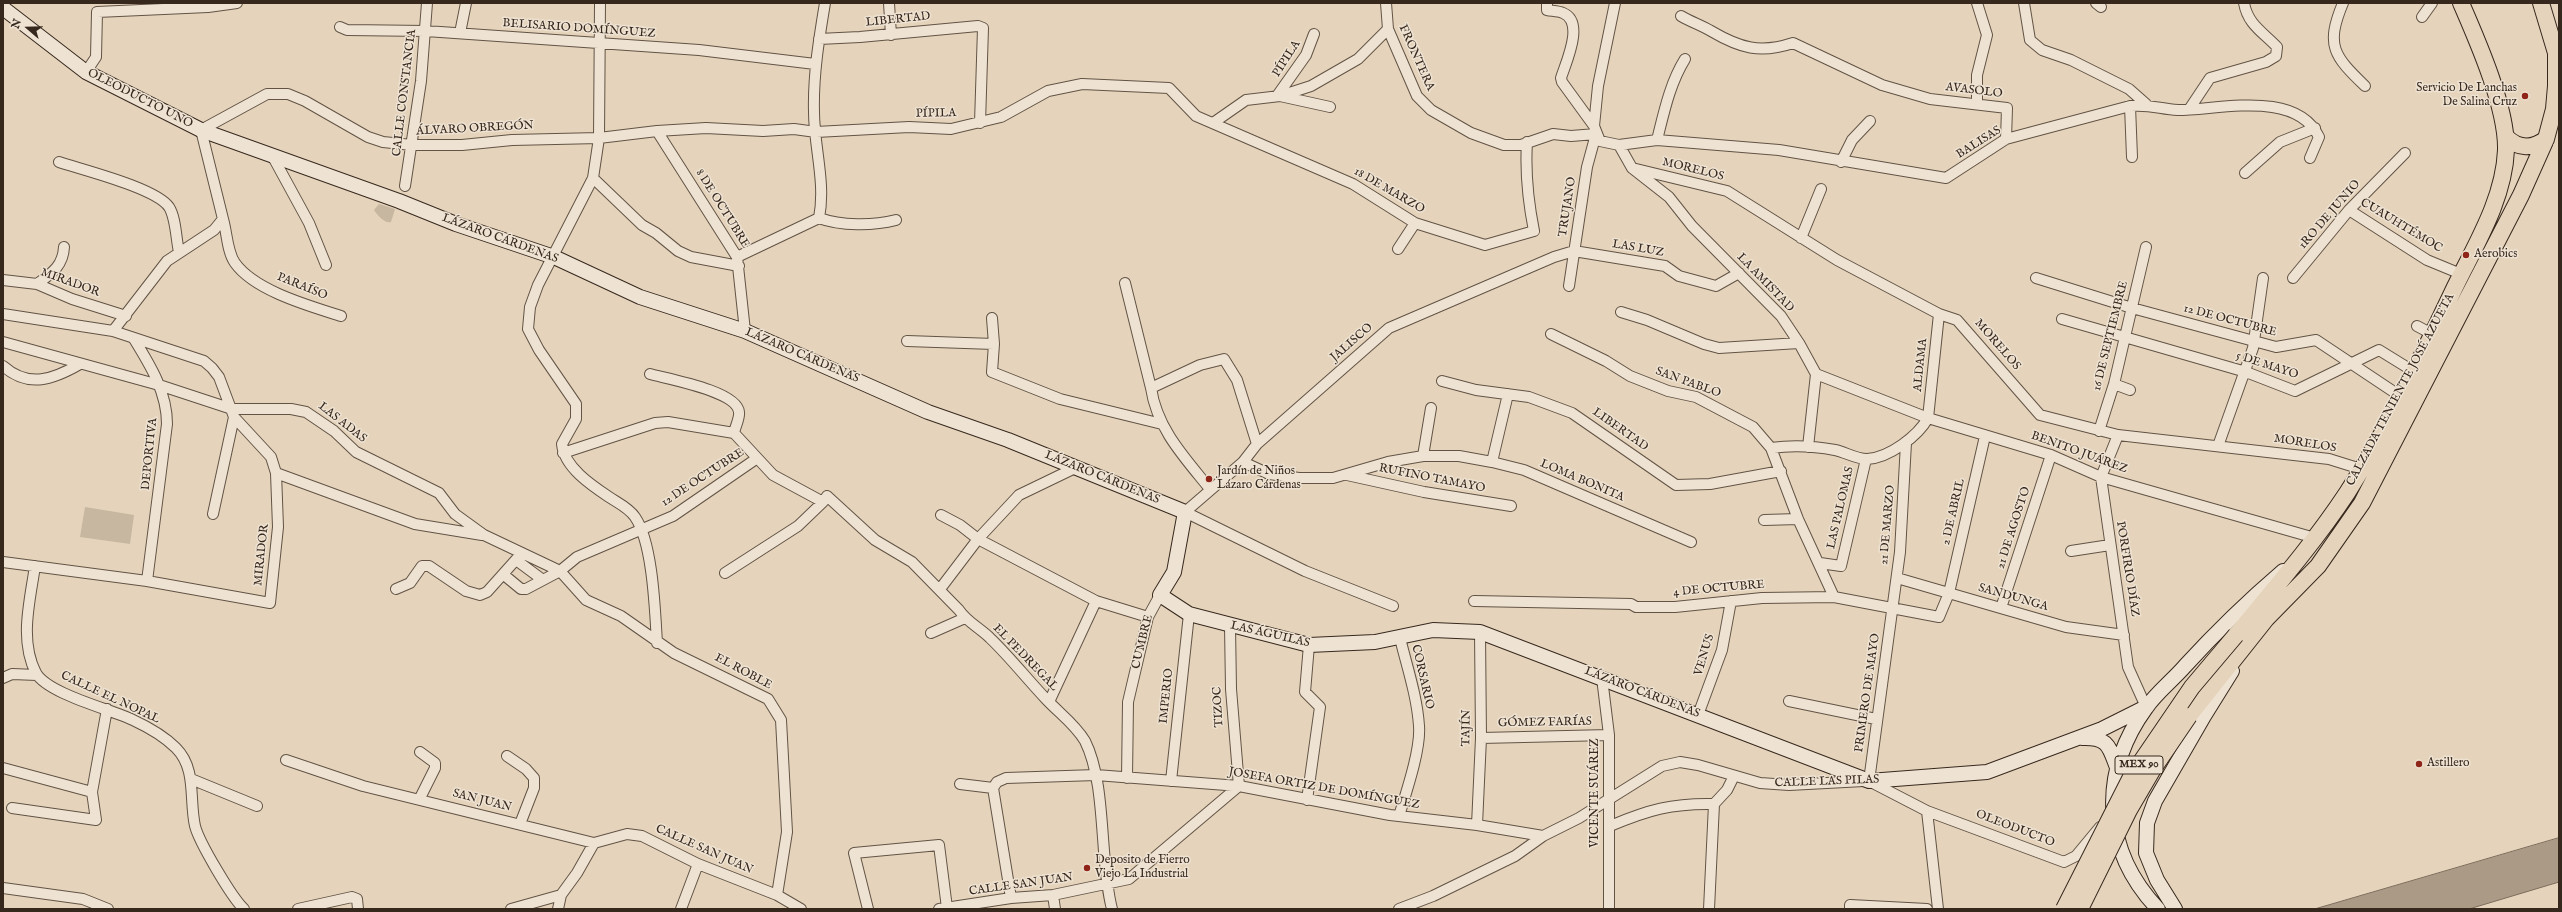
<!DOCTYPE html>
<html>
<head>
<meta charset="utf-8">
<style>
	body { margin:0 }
	#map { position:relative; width:2562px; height:912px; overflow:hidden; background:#e5d4bb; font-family:"IM FELL English",serif }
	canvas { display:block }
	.frame { position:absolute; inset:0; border:4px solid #37281e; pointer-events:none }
	.north { position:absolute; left:8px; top:8px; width:40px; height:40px; -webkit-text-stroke:3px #eee3d3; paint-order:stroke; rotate:290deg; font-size:11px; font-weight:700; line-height:16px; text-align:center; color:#37281e }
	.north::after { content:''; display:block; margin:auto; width:14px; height:18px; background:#37281e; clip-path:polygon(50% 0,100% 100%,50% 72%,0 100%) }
</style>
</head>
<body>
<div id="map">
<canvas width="2562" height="912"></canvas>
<div class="frame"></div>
<div class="north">N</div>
</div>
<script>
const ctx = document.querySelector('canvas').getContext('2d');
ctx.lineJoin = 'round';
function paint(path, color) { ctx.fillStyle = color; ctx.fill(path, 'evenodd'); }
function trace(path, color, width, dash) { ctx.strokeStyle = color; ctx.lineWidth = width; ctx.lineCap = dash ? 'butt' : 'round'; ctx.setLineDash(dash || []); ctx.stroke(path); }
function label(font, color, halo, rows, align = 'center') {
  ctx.font = font + ' "IM FELL English",serif'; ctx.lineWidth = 3; ctx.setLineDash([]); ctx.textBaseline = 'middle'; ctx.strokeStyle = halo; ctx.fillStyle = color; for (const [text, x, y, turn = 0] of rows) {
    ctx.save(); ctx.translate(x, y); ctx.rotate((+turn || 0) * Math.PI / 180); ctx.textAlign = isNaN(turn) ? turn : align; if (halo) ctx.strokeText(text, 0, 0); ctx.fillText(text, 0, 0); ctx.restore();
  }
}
const green = new Path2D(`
	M 379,204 L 395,209 L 391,222 C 385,224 377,215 374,210 Z
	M 85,507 L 134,515 L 130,544 L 80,537 Z`);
const water = new Path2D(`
	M 2559,838 L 2559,882 L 2469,909 L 2315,909 Z`);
const street = new Path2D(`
	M 600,3 L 599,138 L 593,178 L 538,285 L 530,307 L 528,329 L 539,350 L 576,404 L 576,419 L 562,444 C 564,467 591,485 609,497 C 618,503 629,508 635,517 C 653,543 655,611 657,643
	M 889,3 L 891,35
	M 1386,3 L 1388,29 L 1417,96 L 1431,110 L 1471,133 L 1504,145 L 1521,145 L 1553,134 L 1571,136 L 1596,134
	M 1547,3 L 1547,10 C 1552,11 1558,11 1563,13 C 1585,22 1566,62 1561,78 L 1562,82 L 1594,126 L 1600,141 L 1619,145 L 1632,168 L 1669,197 L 1692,226 L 1781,316 L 1799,343 L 1816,374 L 1808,447
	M 2024,3 L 2030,40 L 2042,50 L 2071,60 L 2129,89 L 2146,104
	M 2096,3 L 2101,7
	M 2343,3 C 2325,46 2334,56 2365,86
	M 1681,16 C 1691,22 1701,25 1711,31 C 1740,48 1760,54 1793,43 L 1882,85 L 1930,99 L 2007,108 L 2006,139
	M 2422,17 L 2432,3
	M 340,27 L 347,30 L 426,31 L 699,50 L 815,64
	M 460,33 L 466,3
	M 819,39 L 860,37 L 978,26 L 983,28 L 980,123
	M 86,72 L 96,57 L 97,12 L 208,7 L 237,3
	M 1277,96 L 1306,55 L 1314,34
	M 1280,96 L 1311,86 L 1358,59 L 1388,29
	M 1977,104 L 1977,75 L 1987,35 L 1977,3
	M 2130,106 L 2132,157
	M 2190,108 L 2210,78 L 2266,62 L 2276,56 L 2277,47 C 2263,32 2248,25 2244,3
	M 1213,123 L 1246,100 L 1280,96 L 1330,107
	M 1594,126 L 1598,86 L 1615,3
	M 657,131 L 737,257 L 745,331
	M 1657,140 C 1664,112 1670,83 1685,59
	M 1619,145 L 1657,140 L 1779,150 L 1946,178 L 2006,139 L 2130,106 C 2150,104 2160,109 2178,110 C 2219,110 2296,89 2319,137 L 2310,158
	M 273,157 L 309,223 L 326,265
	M 59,162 C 83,170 156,188 169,207 C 176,218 176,239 179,252
	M 1841,162 L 1852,140 L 1870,121
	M 1632,168 L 1727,191 L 1837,260 L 1939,314 L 1957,320 L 2040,415 L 2118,435 L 2329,459 L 2361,469
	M 2245,173 L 2280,142 L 2315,128
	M 593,178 L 642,225 L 656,233 L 678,251 L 691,257 L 739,266
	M 405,186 L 421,81 L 427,3
	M 2349,210 L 2427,260 L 2461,274
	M 819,218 C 841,226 873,226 896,220
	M 223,219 C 227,232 227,252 235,263 C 255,291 310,306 341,316
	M 1801,238 L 1821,189
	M 1398,249 L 1415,223
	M 737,257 L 819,218 C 826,183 814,147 814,112 C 813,75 819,39 825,3
	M 2036,278 L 2132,308 L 2276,347 L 2316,340 L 2400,396
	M 2293,278 L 2349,210 L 2405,153
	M 3,280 L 37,284 L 72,299 L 126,316
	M 1125,283 L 1151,388
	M 37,284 C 52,273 63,266 64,247
	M 1569,286 L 1587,167 L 1596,134
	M 1621,312 L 1647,320 L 1704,344 L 1719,348 L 1799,343
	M 3,314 L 113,331 L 204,361 L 212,368 L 219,377 L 234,417 L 271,457 L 276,473 L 278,527 L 270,603 L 147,581 L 3,562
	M 992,318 L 994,344
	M 2062,319 L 2246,372 L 2295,391 L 2379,350 L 2413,371
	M 2417,326 L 2432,334
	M 113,331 L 167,261 L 214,230 L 223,219 L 201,130 L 267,94 L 288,94 L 305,101 L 368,137 L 383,142 L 412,145 L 462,145 L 512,140 L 599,138 L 657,131 L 706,128 L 763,131 L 794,129 L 816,132 L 909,127 L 951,129 L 1001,117 L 1048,91 L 1082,84 L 1169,88 L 1196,116 L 1353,184 L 1415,223 L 1485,245 L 1534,231 C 1528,201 1525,173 1527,142
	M 1551,334 L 1606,361 L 1630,376 L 1668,391 L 1696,397 L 1753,427 L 1771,448 L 1798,519 L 1834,597
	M 134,339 C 150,365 167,392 167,424 L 147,581
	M 907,341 L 994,344 L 992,372 L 1060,399 L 1162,424
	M 3,342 L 159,385 L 232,409 L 291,409 L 306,412 L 334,431 L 356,452 L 439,493 L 455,514 L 484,535 L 560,571 L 586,600 L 621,616 L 674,653 L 768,699 L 781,720 L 787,832 L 777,895
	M 3,366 C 29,389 54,379 80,364
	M 650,374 C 668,379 737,391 739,412 C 740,418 735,427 734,433
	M 1816,374 L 1928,418 L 2051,455 L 2101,477 L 2315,538
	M 1442,381 L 1476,390 L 1529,397 L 1572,413 L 1676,485 L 1710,484 L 1781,471
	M 2114,384 L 2130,390
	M 2099,431 L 2114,384 L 2146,247
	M 734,433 L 773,475 L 823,502 L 827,496 L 875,540 L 912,562 L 959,610 C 967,622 980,628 990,638 C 1010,657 1027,679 1046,699 C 1059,713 1075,724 1085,741 C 1107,785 1099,859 1112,909
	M 2118,435 L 2101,477 L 2128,667 L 2146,707
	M 2218,446 L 2253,348 L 2263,278
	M 1771,448 C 1792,445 1814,446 1835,450 C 1845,452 1856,459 1867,459 C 1889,458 1918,436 1928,418 L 1939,314
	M 563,453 L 655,423 L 668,422 L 734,433
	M 1423,456 L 1431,408
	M 1243,462 L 1269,474 L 1299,478 L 1333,478 L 1388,462 L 1423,456 L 1459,456 L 1492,462 L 1524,470 L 1691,542
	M 1492,462 L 1508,394
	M 276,473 L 415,524 L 482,535
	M 1347,475 L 1424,492 L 1511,506
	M 1210,489 C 1185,458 1157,429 1151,388 L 1200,365 L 1224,359 L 1237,380 L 1257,444
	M 213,514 L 234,417
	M 941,515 L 960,525 L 978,539 L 1096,601 L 1148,617
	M 1764,520 L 1798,519
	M 2071,551 L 2110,545
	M 516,560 L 543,580
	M 1820,563 L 1841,566 L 1866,459
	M 35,566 C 30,601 19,640 36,673 C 48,694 110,709 133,720 C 148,727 164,736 176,748 C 197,769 189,800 195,826 C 199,842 232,898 244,909
	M 725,573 L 798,526 L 823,502
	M 504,575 L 521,589 L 526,589 L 560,571 L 577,557 L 673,516 L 756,459
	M 1897,578 L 2066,627 L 2124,635
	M 396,589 L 410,583 L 422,566 L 429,566 L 466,591 L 480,595 L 487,592 L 521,554
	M 940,589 L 978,539 L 1019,495 L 1075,468
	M 1474,601 L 1631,604 L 1636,607 L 1675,607 L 1762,598 L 1834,597 L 1939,617 L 1949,593 L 1985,436
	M 1393,606 L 1305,571 L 1185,512 L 1243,462 L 1257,444 L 1389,328 L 1554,257 L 1574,251 L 1665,266 L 1679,276 L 1716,286 L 1739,273
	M 2001,608 L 2051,455
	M 1230,626 L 1231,689 L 1239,786
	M 931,633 L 965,618
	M 3,678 L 12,674 L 37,675
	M 1602,678 L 1609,735 L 1609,909
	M 1789,701 L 1876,719
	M 1049,702 L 1096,601
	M 1698,715 L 1722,650 L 1731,601
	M 1481,738 L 1609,735
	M 507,756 L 526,769 L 534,778 L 534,788 L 520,824
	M 286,760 L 363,786 L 594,843 L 627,834 L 642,836 L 698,864 L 777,895 L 801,909
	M 3,768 L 92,792
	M 1127,778 L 1128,702 L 1148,617 L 1160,595
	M 191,779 L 257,806
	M 1171,781 L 1189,614
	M 1869,781 L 1900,552 L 1906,443
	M 1869,781 L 1927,811 L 2064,862 L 2076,856 L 2100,827
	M 960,784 L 993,788 L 997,782 L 1006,778 L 1096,775 L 1239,786 L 1390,815 L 1477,825 L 1543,836
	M 993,788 L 1011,898
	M 420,798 L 435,768 L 435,763 L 420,752
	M 1307,800 L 1320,707 L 1305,692 L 1309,645
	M 12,808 L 96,820 L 92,792 L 107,709
	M 1927,811 L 1938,909
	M 1399,816 C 1406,793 1421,749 1419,726 C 1417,696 1407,667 1400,638
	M 1477,825 L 1481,738 L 1480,632
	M 1610,826 C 1648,810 1672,803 1714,804
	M 3,888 L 83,899 L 108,909
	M 1053,895 L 1055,909
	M 298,909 L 352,897 L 357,899 L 358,909
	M 511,909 L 561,895 L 577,873 L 594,843
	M 558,909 L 561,895
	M 681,909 L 698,864
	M 868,909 L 854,853 L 939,845 L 947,908
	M 939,909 L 1011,898 L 1053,895 L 1129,879 L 1239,786
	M 1399,909 L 1433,896 L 1515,856 L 1543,836 L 1579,818 L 1662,766 L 1680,762 L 1698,765 L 1760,783 L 1789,785 L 1864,781
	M 1709,909 L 1714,804 L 1727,790 L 1734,776
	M 1850,909 L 1850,905 L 1927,909`);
const secondary = new Path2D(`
	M 3,8 L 86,72 L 201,130 L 399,201 L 456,224 L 554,257 L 640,297 L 745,331 L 928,412 L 1008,440 L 1185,512 L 1174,572 L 1160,595 L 1189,614 L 1309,645 L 1375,642 L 1433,630 L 1480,632 L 1869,781 L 1987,772 L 2102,729 L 2146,707
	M 2082,738 C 2110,737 2109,748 2118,770
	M 2158,909 C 2103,851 2098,774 2146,708 C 2156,693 2173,680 2185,666 C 2216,632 2248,601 2283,571
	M 2175,909 L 2157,880 L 2146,853 L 2147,823 L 2155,801 L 2204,716 L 2232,671`);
const primary = new Path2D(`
	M 2506,137 C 2518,149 2533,149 2546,139
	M 2236,635 C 2274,589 2314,543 2347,493 C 2388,429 2422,356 2455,287 C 2476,244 2504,199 2506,150 C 2507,108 2478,42 2461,3
	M 2189,716 L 2266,619 L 2318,566 L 2362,503 L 2521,195 L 2546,139 L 2554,109 L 2556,86 L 2556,53 L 2541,3`);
const primaryBridge = new Path2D(`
	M 2064,909 L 2132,775 L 2192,687 L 2236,635
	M 2080,909 L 2129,810 L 2153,769 L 2189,716`);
const markers = [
	[2525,96,4,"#8f2418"],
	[2466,255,4,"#8f2418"],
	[1209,479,4,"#8f2418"],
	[2419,764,4,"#8f2418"],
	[1087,868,4,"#8f2418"]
];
const shields = [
	[2139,765,48]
];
const shieldNames = [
	["MEX 90",2139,765]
];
const streetNames = [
	["LIBERTAD",898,20,-6],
	["BELISARIO DOMÍNGUEZ",579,29,4],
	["FRONTERA",1416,58,66],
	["PÍPILA",1287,59,-57],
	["AVASOLO",1974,91,7],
	["CALLE CONSTANCIA",405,93,-83],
	["OLEODUCTO UNO",140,99,27],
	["PÍPILA",936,114,-1],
	["ÁLVARO OBREGÓN",475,129,-3],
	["BALISAS",1979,143,-32],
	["MORELOS",1693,170,14],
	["18 DE MARZO",1389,191,30],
	["TRUJANO",1568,207,-81],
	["8 DE OCTUBRE",722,209,58],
	["1RO DE JUNIO",2330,215,-49],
	["CUAUHTÉMOC",2401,226,31],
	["LÁZARO CÁRDENAS",500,239,20],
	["LAS LUZ",1638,249,10],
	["MIRADOR",70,283,20],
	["LA AMISTAD",1765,283,46],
	["PARAÍSO",302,287,22],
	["12 DE OCTUBRE",2230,321,15],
	["16 DE SEPTIEMBRE",2111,336,-76],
	["JALISCO",1352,343,-41],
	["MORELOS",1997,345,49],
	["LÁZARO CÁRDENAS",802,356,23],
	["ALDAMA",1921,365,-84],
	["5 DE MAYO",2267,366,18],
	["SAN PABLO",1688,383,20],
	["CALZADA TENIENTE JOSÉ AZUETA",2401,390,-62],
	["LAS ADAS",342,423,38],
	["LIBERTAD",1620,430,35],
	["MORELOS",2305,444,9],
	["BENITO JUÁREZ",2079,453,20],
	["DEPORTIVA",150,454,-84],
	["12 DE OCTUBRE",703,478,-33],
	["LÁZARO CÁRDENAS",1102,478,22],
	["RUFINO TAMAYO",1432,479,11],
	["LOMA BONITA",1582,481,23],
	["LAS PALOMAS",1841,508,-77],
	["2 DE ABRIL",1954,512,-77],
	["21 DE MARZO",1888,525,-85],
	["21 DE AGOSTO",2014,528,-72],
	["MIRADOR",262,555,-84],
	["PORFIRIO DÍAZ",2127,569,81],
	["4 DE OCTUBRE",1719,589,-5],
	["SANDUNGA",2013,598,16],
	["LAS ÁGUILAS",1270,635,13],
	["CUMBRE",1143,642,-76],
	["VENUS",1705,655,-73],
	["EL PEDREGAL",1025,658,46],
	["EL ROBLE",743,672,28],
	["CORSARIO",1422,677,77],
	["LÁZARO CÁRDENAS",1642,693,21],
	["PRIMERO DE MAYO",1868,693,-82],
	["IMPERIO",1167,696,-84],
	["CALLE EL NOPAL",110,698,25],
	["TIZOC",1219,707,-93],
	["GÓMEZ FARÍAS",1545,723,-1],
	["TAJÍN",1467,728,-89],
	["CALLE LAS PILAS",1827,782,-2],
	["JOSEFA ORTIZ DE DOMÍNGUEZ",1324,789,10],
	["VICENTE SUÁREZ",1596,793,-90],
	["SAN JUAN",482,801,14],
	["OLEODUCTO",2015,829,21],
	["CALLE SAN JUAN",704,850,24],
	["CALLE SAN JUAN",1021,885,-8]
];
const poiNames = [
	["Servicio De Lanchas",2517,89,"right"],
	["De Salina Cruz",2517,103,"right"],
	["Aerobics",2474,255],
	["Jardín de Niños",1217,472],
	["Lázaro Cárdenas",1217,486],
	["Astillero",2427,764],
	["Deposito de Fierro",1095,861],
	["Viejo La Industrial",1095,875]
];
paint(green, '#c7b7a0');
paint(water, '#aa9a86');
trace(water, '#7c6c5c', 1);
trace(street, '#625345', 12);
trace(secondary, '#37281e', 16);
trace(primary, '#37281e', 18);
trace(street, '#eee3d3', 10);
trace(secondary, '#eee3d3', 14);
trace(primary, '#e5d4bb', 16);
trace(primaryBridge, '#37281e', 18, []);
trace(primaryBridge, '#e5d4bb', 16);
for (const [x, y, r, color] of markers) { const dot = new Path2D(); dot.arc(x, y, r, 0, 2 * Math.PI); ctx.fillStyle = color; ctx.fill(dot); trace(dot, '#eee3d3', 1.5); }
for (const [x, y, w] of shields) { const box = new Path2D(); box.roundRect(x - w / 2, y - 9, w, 18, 3); ctx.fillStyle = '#eee3d3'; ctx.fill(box); trace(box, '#37281e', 1); }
label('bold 11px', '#37281e', null, shieldNames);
label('12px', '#37281e', '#eee3d3', streetNames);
label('12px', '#37281e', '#eee3d3', poiNames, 'left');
</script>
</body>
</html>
